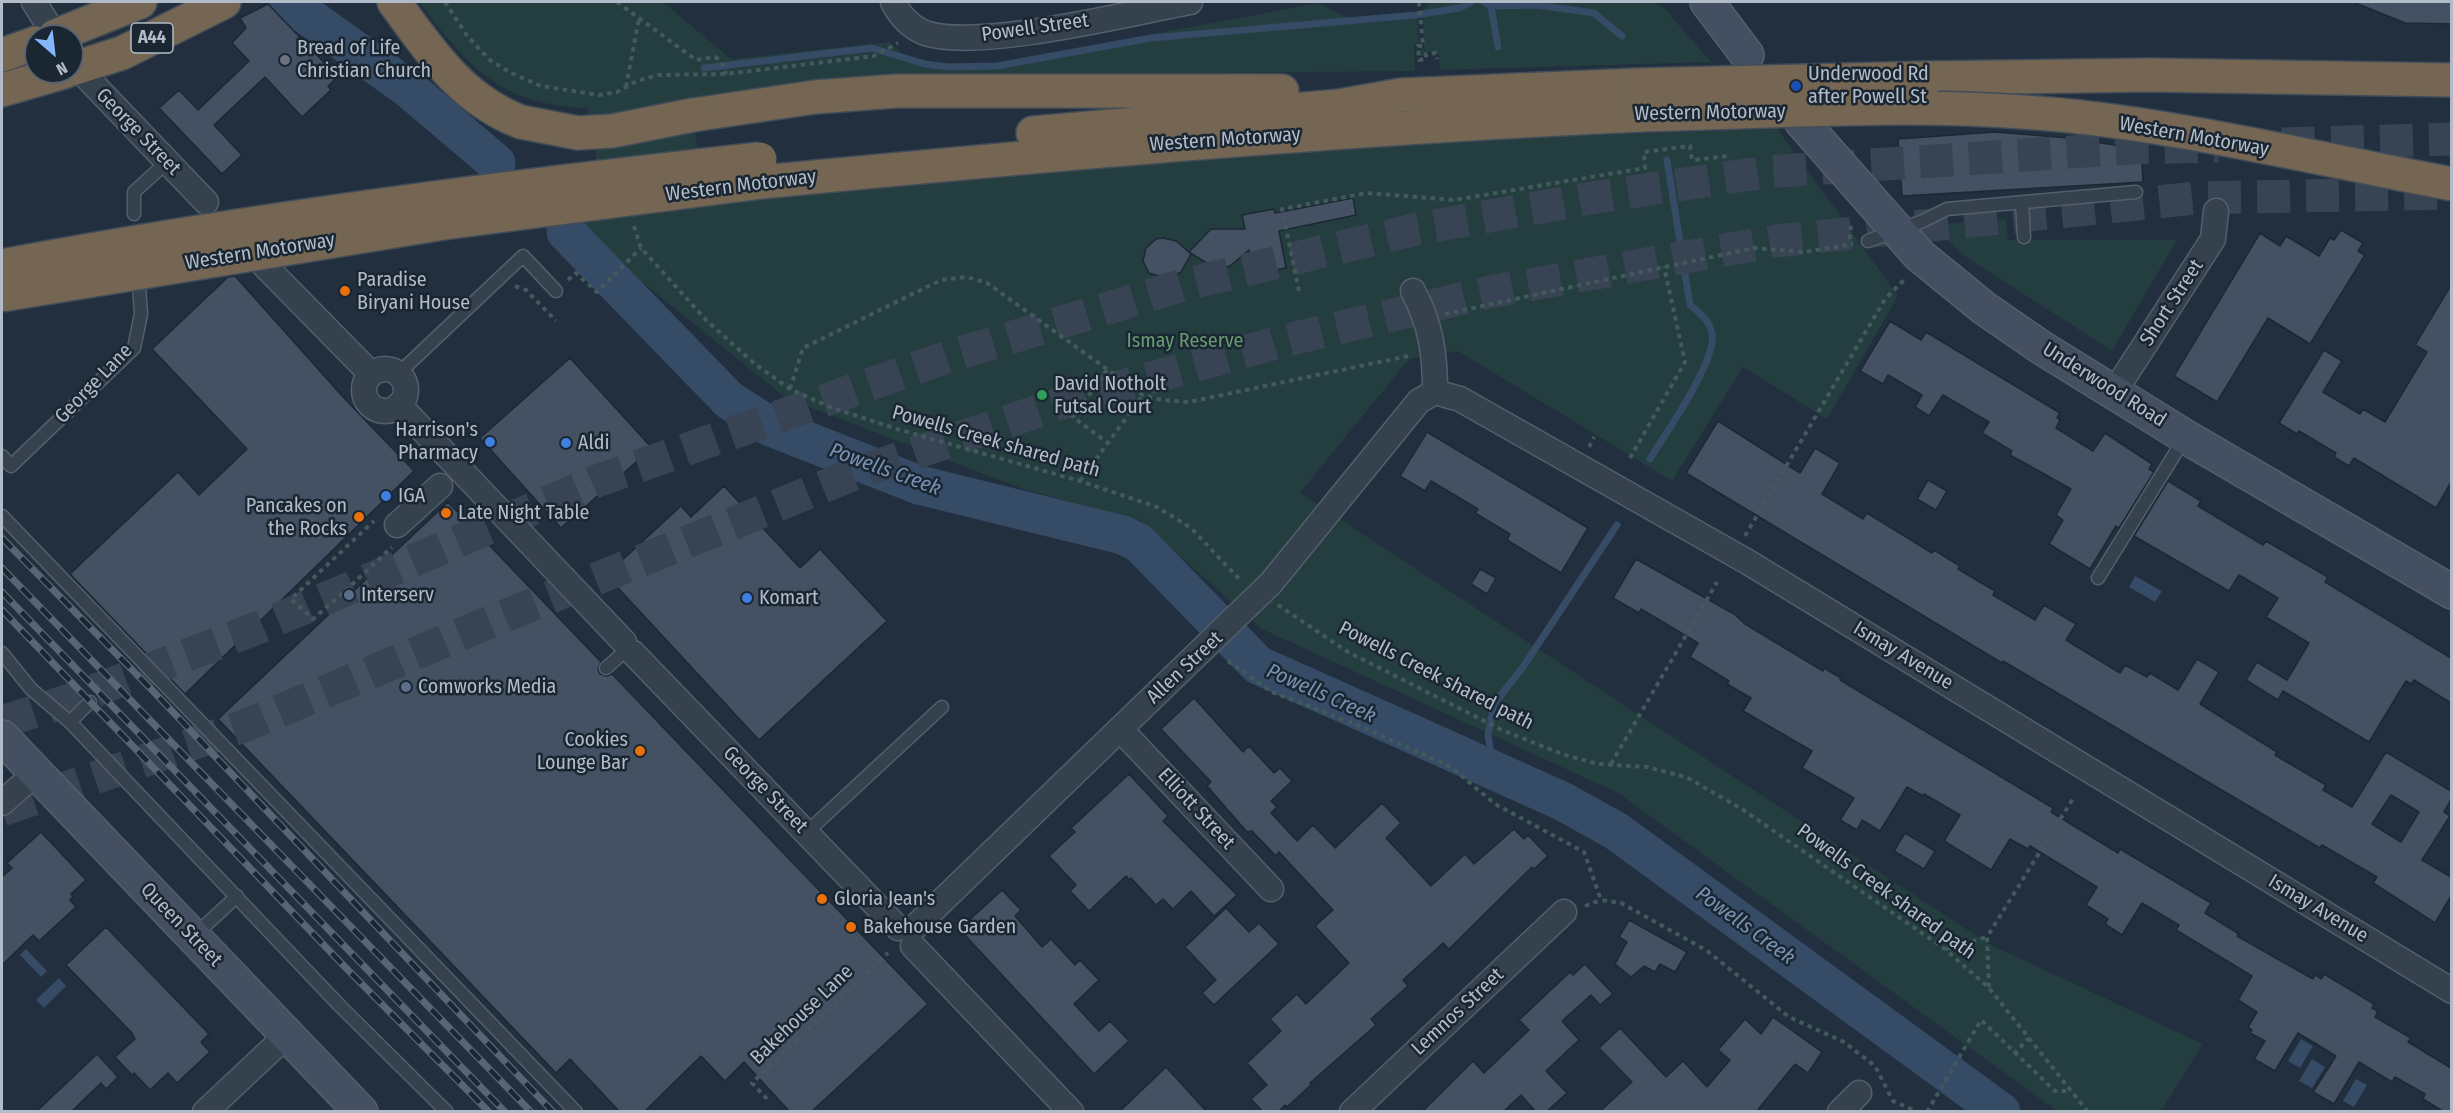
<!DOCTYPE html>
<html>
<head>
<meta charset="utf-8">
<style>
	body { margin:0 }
	#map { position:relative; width:2453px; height:1113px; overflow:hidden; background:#222f3e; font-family:"Fira Sans Condensed",sans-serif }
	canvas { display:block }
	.frame { position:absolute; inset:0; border:3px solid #b2bcc9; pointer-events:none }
	.north { position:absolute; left:24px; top:24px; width:60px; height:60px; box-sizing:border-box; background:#1b2633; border:2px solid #57626f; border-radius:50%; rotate:152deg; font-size:16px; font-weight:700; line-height:24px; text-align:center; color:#b2bcc9 }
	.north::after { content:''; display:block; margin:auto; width:21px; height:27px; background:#83b6fd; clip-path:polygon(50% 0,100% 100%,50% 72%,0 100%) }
</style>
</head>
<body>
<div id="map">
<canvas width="2453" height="1113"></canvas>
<div class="frame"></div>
<div class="north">N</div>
</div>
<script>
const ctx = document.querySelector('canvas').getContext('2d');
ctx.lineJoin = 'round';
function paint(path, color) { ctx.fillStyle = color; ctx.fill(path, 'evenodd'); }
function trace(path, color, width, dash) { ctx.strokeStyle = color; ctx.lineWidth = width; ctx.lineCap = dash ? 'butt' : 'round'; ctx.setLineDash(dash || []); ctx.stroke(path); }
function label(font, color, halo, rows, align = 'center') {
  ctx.font = font + ' "Fira Sans Condensed",sans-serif'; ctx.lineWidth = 5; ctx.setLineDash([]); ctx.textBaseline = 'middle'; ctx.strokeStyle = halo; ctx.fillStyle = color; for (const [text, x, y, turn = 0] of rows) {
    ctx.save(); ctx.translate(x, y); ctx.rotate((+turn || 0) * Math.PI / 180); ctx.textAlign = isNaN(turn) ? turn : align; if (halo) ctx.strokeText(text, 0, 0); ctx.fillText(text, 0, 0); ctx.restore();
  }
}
const green = new Path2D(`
	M 419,2 L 663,2 L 731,59 L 889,42 L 900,52 L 900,56 C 982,88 1069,50 1152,39 C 1239,28 1329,25 1417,18 L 1419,43 L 1414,45 L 1415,71 L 897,76 L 690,101 L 706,202 L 1344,145 L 1777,128 L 1898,296 L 1827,419 L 1743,367 L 1672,481 L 1458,351 L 1409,359 L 1300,493 L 1989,944 L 2203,1044 L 2161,1111 L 2057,1111 L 1618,793 L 1262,629 L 1139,520 L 1023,489 L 786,398 L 566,221 L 607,215 L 587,108 C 500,105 468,67 419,2 Z
	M 1427,2 L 1653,2 L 1664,8 L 1711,62 L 1440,70 L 1438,51 L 1424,52 L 1424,56 L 1420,56 L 1421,49 L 1424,48 L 1423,9 L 1428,7 Z
	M 1319,3 L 1348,18 L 1148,35 Z
	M 2006,219 L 2008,240 L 2177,240 L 2112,351 L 1963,255 L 1940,233 L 1940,224 Z`);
const water = new Path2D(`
	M 2135,576 L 2162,591 L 2155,602 L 2129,587 Z
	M 26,949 L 47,971 L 41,977 L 20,955 Z
	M 59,978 L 66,986 L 44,1008 L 36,1000 Z
	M 2301,1039 L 2313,1046 L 2300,1068 L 2288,1061 Z
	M 2312,1059 L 2325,1067 L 2312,1088 L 2299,1081 Z
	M 2356,1079 L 2367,1085 L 2354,1107 L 2343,1101 Z`);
const stream = new Path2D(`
	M 1484,2 L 1491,6 L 1537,5 L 1594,13 L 1622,36
	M 1491,6 L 1498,47
	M 704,68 L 872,48 L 925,64 L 948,67 L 997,66 L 1151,38 L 1416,15 L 1459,8 L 1471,2
	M 1650,459 C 1665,434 1717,361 1712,334 C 1710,321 1700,313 1690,305 L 1667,160
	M 1503,776 L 1491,753 L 1488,735 L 1494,704 L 1523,667 L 1617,525`);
const river = new Path2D(`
	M 288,2 L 409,89 L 496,163
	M 566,232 L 729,400 L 771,427 L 919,485 L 1123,535 L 1139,543 L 1258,665 L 1562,801 L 1616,831 L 2001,1112`);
const building = new Path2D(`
	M 2353,2 L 2451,2 L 2451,24 L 2405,23 Z
	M 268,4 L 338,77 L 328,86 L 331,90 L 302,117 L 265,77 L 214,125 L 242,155 L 222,174 L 159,108 L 179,90 L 198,110 L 249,61 L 232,43 L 246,28 L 240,18 Z
	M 1995,132 L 2069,138 L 2141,149 L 2143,182 L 1902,196 L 1898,139 Z
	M 1353,198 L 1356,215 L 1279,231 L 1286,268 L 1254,274 L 1249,250 L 1230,266 L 1216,269 L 1189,252 L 1211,229 L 1245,229 L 1242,215 L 1274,209 L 1275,213 Z
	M 2341,230 L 2363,243 L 2358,251 L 2365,255 L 2310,344 L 2268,318 L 2217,402 L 2174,376 L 2260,233 L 2280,246 L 2286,236 L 2319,256 L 2330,238 L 2334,240 Z
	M 1163,238 L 1176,241 L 1191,254 L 1181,272 L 1168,279 L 1149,273 L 1143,261 L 1146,248 L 1156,239 Z
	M 235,276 L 344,398 L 414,471 L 185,694 L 70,574 L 178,472 L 199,495 L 247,449 L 152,349 L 228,277 Z
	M 2451,285 L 2451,482 L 2436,508 L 2354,458 L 2349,466 L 2334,457 L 2336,453 L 2299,431 L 2297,434 L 2279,423 L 2324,350 L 2342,361 L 2323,392 L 2360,414 L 2363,409 L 2385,422 L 2427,352 L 2415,345 Z
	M 1890,321 L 1921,340 L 1926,332 L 2060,413 L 2057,418 L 2060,420 L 2056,428 L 2093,451 L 2105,433 L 2152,464 L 2149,469 L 2154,472 L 2119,528 L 2116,526 L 2090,569 L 2049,544 L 2063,520 L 2056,515 L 2071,489 L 2010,455 L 2012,451 L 1982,433 L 1989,422 L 1943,395 L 1929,416 L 1915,407 L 1922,395 L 1888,375 L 1883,384 L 1860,371 Z
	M 570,358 L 652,448 L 561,528 L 480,438 Z
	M 1718,421 L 1800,473 L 1815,448 L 1840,463 L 1822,494 L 1863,519 L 1867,513 L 1932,553 L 1934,550 L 1960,566 L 1958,569 L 1995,591 L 1993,595 L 2035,620 L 2044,605 L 2076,624 L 2066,640 L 2120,673 L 2125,665 L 2147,677 L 2150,673 L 2178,690 L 2197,659 L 2219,672 L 2200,704 L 2277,752 L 2275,755 L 2326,785 L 2323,790 L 2352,807 L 2386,752 L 2451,791 L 2451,799 L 2444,812 L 2450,816 L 2422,860 L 2451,877 L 2451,896 L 2435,923 L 2373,883 L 2377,877 L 2322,845 L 2320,848 L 2003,661 L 2002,663 L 1686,473 ZM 2391,795 L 2419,812 L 2401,842 L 2372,824 Z
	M 1427,432 L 1588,528 L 1561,573 L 1507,540 L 1510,534 L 1475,513 L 1478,509 L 1431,481 L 1425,491 L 1400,476 Z
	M 1928,480 L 1947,491 L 1936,510 L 1917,499 Z
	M 2168,481 L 2201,501 L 2198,506 L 2263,545 L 2266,541 L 2328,577 L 2325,582 L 2451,658 L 2451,703 L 2414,680 L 2411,684 L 2406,681 L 2369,742 L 2283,691 L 2278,700 L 2246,680 L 2257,662 L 2287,680 L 2309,643 L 2266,617 L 2278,598 L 2239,575 L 2229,591 L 2134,536 Z
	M 724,486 L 800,568 L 820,549 L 887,621 L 759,740 L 606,575 L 681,506 L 691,517 Z
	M 448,502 L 601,662 L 598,669 L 600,674 L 607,676 L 612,674 L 928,1004 L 811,1112 L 790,1112 L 744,1062 L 725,1081 L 701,1056 L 644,1112 L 620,1112 L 570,1059 L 556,1073 L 218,719 Z
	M 1636,559 L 1734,614 L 1745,624 L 1823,671 L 1824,668 L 1841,678 L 1840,680 L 2053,808 L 2051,812 L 2118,853 L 2120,849 L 2211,903 L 2205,913 L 2239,934 L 2237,936 L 2313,979 L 2315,975 L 2321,979 L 2324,974 L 2374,1004 L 2372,1008 L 2378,1011 L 2375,1017 L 2411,1038 L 2408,1042 L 2451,1068 L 2451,1112 L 2444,1112 L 2423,1099 L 2425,1094 L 2395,1077 L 2392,1082 L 2359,1062 L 2334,1104 L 2313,1092 L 2336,1056 L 2298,1033 L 2275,1071 L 2254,1059 L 2265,1041 L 2250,1033 L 2252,1030 L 2248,1027 L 2257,1012 L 2238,1000 L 2252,976 L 2176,930 L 2179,925 L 2142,903 L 2122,935 L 2105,924 L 2108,919 L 2086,905 L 2097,887 L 2030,846 L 2028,849 L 2010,839 L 1991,870 L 1944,841 L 1960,815 L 1924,794 L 1923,796 L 1907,787 L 1880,831 L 1862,820 L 1857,830 L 1840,820 L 1854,798 L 1802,768 L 1812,751 L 1743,711 L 1751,698 L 1727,684 L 1729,681 L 1690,657 L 1698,643 L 1641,609 L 1639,613 L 1613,598 Z
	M 1480,569 L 1496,578 L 1487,594 L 1471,584 Z
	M 1194,698 L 1243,752 L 1249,746 L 1274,773 L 1280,768 L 1292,781 L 1271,801 L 1277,807 L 1271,813 L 1297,841 L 1313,825 L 1335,848 L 1382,803 L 1401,823 L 1386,838 L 1431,886 L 1465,854 L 1474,864 L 1514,829 L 1524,839 L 1528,835 L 1548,856 L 1534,869 L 1532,867 L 1449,949 L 1443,943 L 1403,980 L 1408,986 L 1371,1019 L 1376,1025 L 1310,1083 L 1312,1084 L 1287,1107 L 1285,1105 L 1278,1112 L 1263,1112 L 1251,1099 L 1267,1085 L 1247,1063 L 1281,1031 L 1270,1019 L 1297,994 L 1306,1004 L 1349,963 L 1315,926 L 1333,910 L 1279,852 L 1276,856 L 1252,831 L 1247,832 L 1207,786 L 1211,782 L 1161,729 Z
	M 1129,774 L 1168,816 L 1163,821 L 1237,895 L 1214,916 L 1191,891 L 1173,909 L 1163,899 L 1156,905 L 1131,878 L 1129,880 L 1126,876 L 1089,911 L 1070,891 L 1076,885 L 1049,856 L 1075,832 L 1071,828 Z
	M 41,832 L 86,880 L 71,894 L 73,897 L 70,900 L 76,907 L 39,941 L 33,935 L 2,965 L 2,877 L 12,868 L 7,863 Z
	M 1905,833 L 1935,851 L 1924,869 L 1894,851 Z
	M 1002,890 L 1021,910 L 1015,916 L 1042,947 L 1051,939 L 1075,965 L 1080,960 L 1099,980 L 1074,1004 L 1099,1031 L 1110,1021 L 1129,1041 L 1094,1074 L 963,933 L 967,930 L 963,926 Z
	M 1226,908 L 1249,932 L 1259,923 L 1279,944 L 1214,1005 L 1202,993 L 1216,980 L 1185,947 Z
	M 1629,920 L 1687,952 L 1675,972 L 1660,964 L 1655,972 L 1644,966 L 1631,977 L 1615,964 L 1627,942 L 1619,937 Z
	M 106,927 L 209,1034 L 201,1042 L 210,1052 L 177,1083 L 168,1073 L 150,1090 L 134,1073 L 132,1075 L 115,1057 L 135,1039 L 132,1033 L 66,965 Z
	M 1585,964 L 1613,994 L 1600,1005 L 1591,995 L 1562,1021 L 1579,1040 L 1546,1071 L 1567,1093 L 1546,1112 L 1536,1112 L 1521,1095 L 1503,1112 L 1422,1112 L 1473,1061 L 1484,1073 L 1529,1030 L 1519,1020 L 1570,972 L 1573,975 Z
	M 1773,1017 L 1822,1052 L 1808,1073 L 1795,1064 L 1756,1112 L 1599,1112 L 1632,1082 L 1599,1048 L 1620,1028 L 1666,1077 L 1683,1061 L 1707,1087 L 1730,1060 L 1718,1050 L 1745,1019 L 1761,1034 Z
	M 97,1054 L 118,1077 L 106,1089 L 101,1083 L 71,1112 L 36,1112 Z
	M 1166,1067 L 1207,1112 L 1119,1112 Z`);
const highwayTunnel = new Path2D(`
	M 2282,144 L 2452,139
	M 2,722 L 70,700 L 260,627 L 597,481 L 947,357 L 1187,284 L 1417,229 L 1597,197 L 1765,172 L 2132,148 L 2218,146
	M 2,810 L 244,726 L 497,619 L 862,471 L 1062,403 L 1283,341 L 1494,291 L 1776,241 L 2196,198 L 2452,193`);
const path = new Path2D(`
	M 445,2 L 468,37 L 490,60 L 511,73 L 541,86 L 599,95 L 617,92 L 637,81 L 658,75 L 726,74 L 874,56 L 898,43
	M 617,2 L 696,60 L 715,57 L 721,61 L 726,74
	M 1419,2 L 1423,46 L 1418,46 L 1419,60 L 1426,59 L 1426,54 L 1436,53 L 1437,59
	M 626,87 L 639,18
	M 634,226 L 641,248 L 706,320 L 755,364 L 790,389 L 830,407 L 897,429 L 1080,481 L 1157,507 L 1191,528 L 1241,581
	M 1850,239 L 1851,223
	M 568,280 L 576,273 L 597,292 L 641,248
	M 515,286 L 526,290 L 556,321
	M 1299,291 L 1282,209 L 1367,193 L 1454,200 L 1645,168 L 1644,152 L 1690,146 L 1692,160 L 1730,156
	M 1445,314 L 1754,248 L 1804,252 L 1853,244
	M 1107,370 L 1073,417 L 1109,444
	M 790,389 L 803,348 L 941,280 L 967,277 L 987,283 L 1143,395 L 1162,400 L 1189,402 L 1408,356
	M 1589,447 L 1594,437
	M 1630,458 L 1685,362 L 1664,267
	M 1080,481 L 1143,395
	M 1745,536 L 1885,299 L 1904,280
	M 345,591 L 392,547
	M 349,595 L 345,591 L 313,619 L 291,599 L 374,521
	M 1278,605 L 1348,652 L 1502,730 L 1562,754 L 1598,764 L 1647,767 L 1686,777 L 1742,809 L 1945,949 L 1989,988 L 2088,1112
	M 1228,661 L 1272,692 L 1355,724 L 1451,767 L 1495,804 L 1584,852 L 1601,900 L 1621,903 L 1706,950 L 1789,1017 L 1844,1042 L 1875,1066 L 1893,1101 L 1918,1112
	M 1611,764 L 1717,582
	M 1585,906 L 1601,900
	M 1946,949 L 1987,937
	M 1989,987 L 1987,937 L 2074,797
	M 2014,1054 L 2029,1038
	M 767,1099 L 752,1083 L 888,953
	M 1927,1112 L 1981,1020 L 2055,1091 L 2069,1091`);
const lane = new Path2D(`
	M 2022,202 L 2024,237
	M 134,214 L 134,192 L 167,162
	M 1868,241 L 1923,221 L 1947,209 L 2136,192
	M 398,374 L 523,256 L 556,291
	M 2,456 L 11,466 L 134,348 L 141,314 L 139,286
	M 2,516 L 576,1112
	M 2098,578 L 2184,439
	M 2,653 L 31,689 L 70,722
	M 606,668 L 623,653
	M 90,702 L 70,722 L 340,1006 L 447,1112
	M 806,833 L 942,707
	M 194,936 L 237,896`);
const street = new Path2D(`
	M 34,2 L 55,36
	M 893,2 C 900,16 910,27 925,33 C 978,51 1131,13 1190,2
	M 72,62 L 206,202
	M 264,265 L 371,374
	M 1413,291 C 1431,325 1435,353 1435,392
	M364 390a21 21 0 1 1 42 0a21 21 0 1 1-42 0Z
	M 2115,391 L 2213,239 L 2216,211
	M 1435,392 L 1460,399 L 1746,561 L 2452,991
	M 399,405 L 624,642
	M 397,525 L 440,486
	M 633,653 L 898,928
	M 1120,729 L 1271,889
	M 2,803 L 36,773
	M 915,927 L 1271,583 L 1419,401 L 1435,392
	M 913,946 L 1071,1112
	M 205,1112 L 287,1035
	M 1352,1112 L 1564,912
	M 1840,1112 L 1859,1093`);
const secondary = new Path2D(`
	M 1707,2 L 1747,55
	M 1801,121 L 1919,255 L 1984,308 L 2042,348 L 2186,437 L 2452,592
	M 2,737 L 361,1112`);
const highway = new Path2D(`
	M 394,2 C 431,52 461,99 521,122
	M 55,36 L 140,2
	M 2,55 L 36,43
	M 72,69 L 122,53 L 224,2
	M 1928,78 L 2150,75 L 2452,80
	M 2,90 L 64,72
	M 693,115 L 815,97 L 896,91 L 1282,91
	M 1033,133 L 1339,106 L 1401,95 L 1637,85
	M 762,182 C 1055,154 1348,128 1643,115`);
const rail = new Path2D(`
	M 2,538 L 153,691 L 553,1112
	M 2,568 L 531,1112
	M 2,592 L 505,1112
	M 2,610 L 345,967 L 489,1112`);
const highwayBridge = new Path2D(`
	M 1637,85 L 1928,78
	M 1643,115 C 1769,112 1897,103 2023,112 C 2165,121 2311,158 2452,184
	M 521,122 L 578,133 L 612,131 L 693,115
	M 2,266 C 253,219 506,187 760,159
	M 2,295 L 444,223 L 762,182`);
const markers = [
	[285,60,6,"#6b7280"],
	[1796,86,6,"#1a4fb4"],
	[345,291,6,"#e8710a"],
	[1042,395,6,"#2e9e5b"],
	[490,442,6,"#3f7fe0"],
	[566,443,6,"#3f7fe0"],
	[386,496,6,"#3f7fe0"],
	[446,513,6,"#e8710a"],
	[359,517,6,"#e8710a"],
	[349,595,6,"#5c6f8a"],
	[747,598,6,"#3f7fe0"],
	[406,687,6,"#5c6f8a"],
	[640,751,6,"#e8710a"],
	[822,899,6,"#e8710a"],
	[851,927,6,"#e8710a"]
];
const shields = [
	[152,38,42]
];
const shieldNames = [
	["A44",152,38]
];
const streetNames = [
	["Powell Street",1035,28,-8],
	["Western Motorway",1710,113,-1],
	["George Street",138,132,46],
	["Western Motorway",2194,137,10],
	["Western Motorway",1225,140,-4],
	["Western Motorway",741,186,-7],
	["Western Motorway",260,252,-9],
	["Short Street",2172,303,-57],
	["George Lane",94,384,-46],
	["Underwood Road",2104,385,32],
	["Powells Creek shared path",996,442,16],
	["Ismay Avenue",1903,656,31],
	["Allen Street",1185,668,-43],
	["Powells Creek shared path",1436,676,27],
	["George Street",765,790,46],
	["Elliott Street",1196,809,47],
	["Powells Creek shared path",1886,892,36],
	["Ismay Avenue",2318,909,31],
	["Queen Street",181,925,46],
	["Lemnos Street",1458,1012,-43],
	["Bakehouse Lane",802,1015,-44]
];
const poiNames = [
	["Bread of Life",297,48],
	["Christian Church",297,71],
	["Underwood Rd",1808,74],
	["after Powell St",1808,97],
	["Paradise",357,280],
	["Biryani House",357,303],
	["David Notholt",1054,384],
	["Futsal Court",1054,407],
	["Harrison's",478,430,"right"],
	["Pharmacy",478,453,"right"],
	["Aldi",578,443],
	["IGA",398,496],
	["Pancakes on",347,506,"right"],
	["the Rocks",347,529,"right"],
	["Late Night Table",458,513],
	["Interserv",361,595],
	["Komart",759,598],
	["Comworks Media",418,687],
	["Cookies",628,740,"right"],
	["Lounge Bar",628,763,"right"],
	["Gloria Jean's",834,899],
	["Bakehouse Garden",863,927]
];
const parkNames = [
	["Ismay Reserve",1185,341]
];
const waterNames = [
	["Powells Creek",885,470,20],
	["Powells Creek",1321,694,24],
	["Powells Creek",1745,926,36]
];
paint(green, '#243d3f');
paint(water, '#354b66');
trace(stream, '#354b66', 7);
trace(river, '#354b66', 39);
paint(building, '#435162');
trace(building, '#1d2835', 1.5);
trace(highwayTunnel, '#384453', 33, [33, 16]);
trace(lane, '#545f6c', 15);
trace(street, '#545f6c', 27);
trace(secondary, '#545f6c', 36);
trace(highway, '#414c59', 36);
trace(path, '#425a5c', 4, [4.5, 4.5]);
trace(lane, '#36414e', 12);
trace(street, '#36414e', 24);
trace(secondary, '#445061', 33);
trace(highway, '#746653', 33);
trace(rail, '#586575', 7);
trace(rail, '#1b2633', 4.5, [14]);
trace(highwayBridge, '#414c59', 36, []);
trace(highwayBridge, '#746653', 33);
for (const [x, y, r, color] of markers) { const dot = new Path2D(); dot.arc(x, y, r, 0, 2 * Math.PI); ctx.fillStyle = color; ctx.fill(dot); trace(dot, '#1b2633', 2); }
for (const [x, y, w] of shields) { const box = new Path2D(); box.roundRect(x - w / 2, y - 15, w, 30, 4.5); ctx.fillStyle = '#1b2633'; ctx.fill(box); trace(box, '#b2bcc9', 1.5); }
label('bold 18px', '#b2bcc9', null, shieldNames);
label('20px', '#b2bcc9', '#1b2633', streetNames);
label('20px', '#b2bcc9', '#1b2633', poiNames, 'left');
label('20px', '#679b72', '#1b2633', parkNames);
label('italic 21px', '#7893b2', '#1b2633', waterNames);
</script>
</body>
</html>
